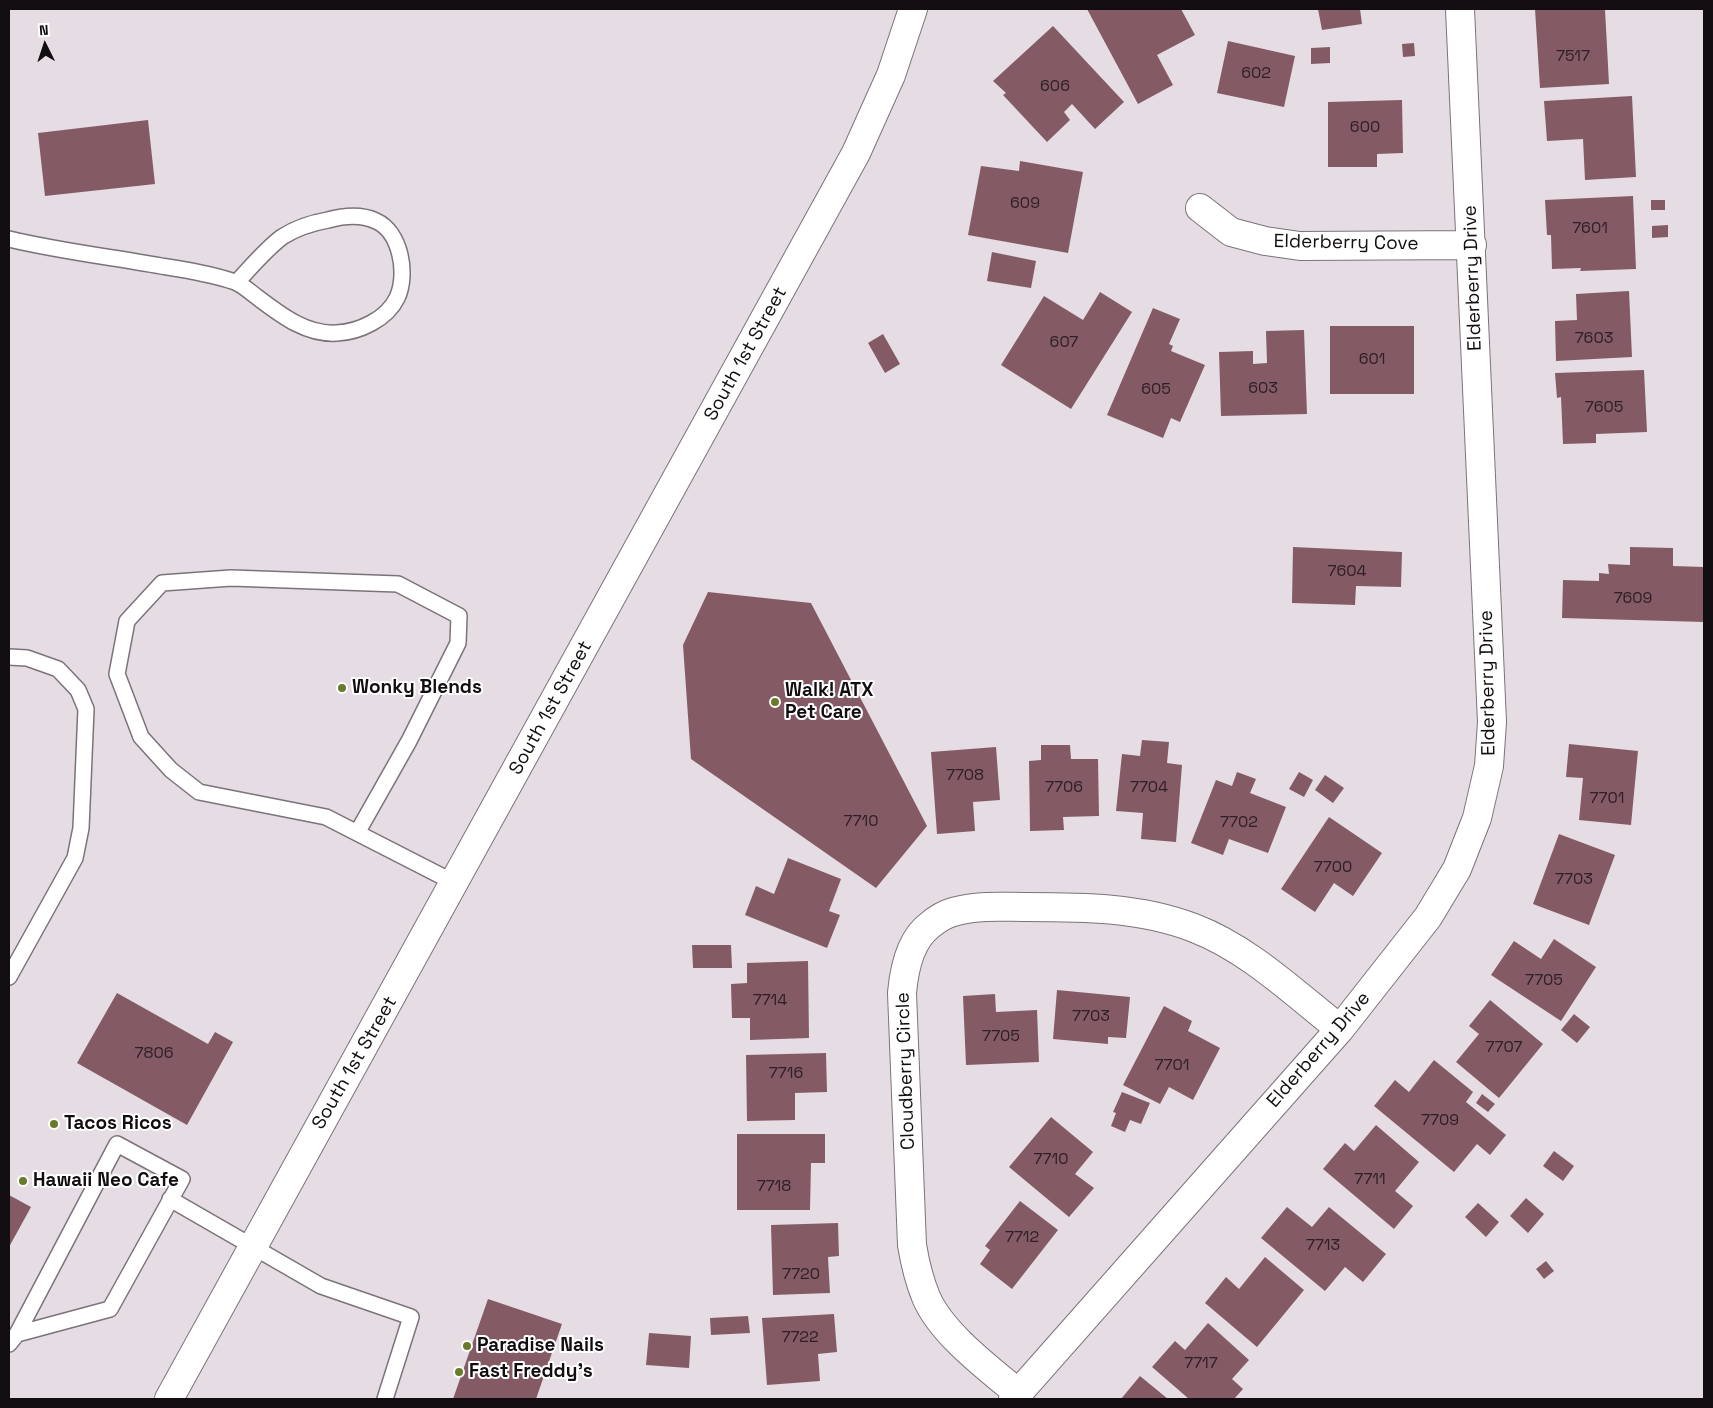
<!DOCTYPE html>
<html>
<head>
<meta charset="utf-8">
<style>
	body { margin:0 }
	#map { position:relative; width:1713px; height:1408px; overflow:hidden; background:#e6dce4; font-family:"Space Grotesk",sans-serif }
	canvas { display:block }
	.frame { position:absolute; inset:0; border:10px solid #110d10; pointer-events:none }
	.north { position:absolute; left:20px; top:20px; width:50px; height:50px; -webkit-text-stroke:4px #fff; paint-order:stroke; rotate:356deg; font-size:14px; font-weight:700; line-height:20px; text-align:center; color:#110d10 }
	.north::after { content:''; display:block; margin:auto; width:18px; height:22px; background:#110d10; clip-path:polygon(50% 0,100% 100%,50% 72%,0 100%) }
</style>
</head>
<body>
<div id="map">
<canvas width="1713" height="1408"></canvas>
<div class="frame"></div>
<div class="north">N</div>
</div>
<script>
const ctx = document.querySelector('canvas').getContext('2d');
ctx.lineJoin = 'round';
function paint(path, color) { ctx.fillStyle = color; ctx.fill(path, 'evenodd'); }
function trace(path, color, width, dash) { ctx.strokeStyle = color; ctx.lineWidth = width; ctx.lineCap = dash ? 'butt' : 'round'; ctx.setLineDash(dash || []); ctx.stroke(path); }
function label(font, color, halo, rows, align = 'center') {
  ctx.font = font + ' "Space Grotesk",sans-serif'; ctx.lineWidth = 4; ctx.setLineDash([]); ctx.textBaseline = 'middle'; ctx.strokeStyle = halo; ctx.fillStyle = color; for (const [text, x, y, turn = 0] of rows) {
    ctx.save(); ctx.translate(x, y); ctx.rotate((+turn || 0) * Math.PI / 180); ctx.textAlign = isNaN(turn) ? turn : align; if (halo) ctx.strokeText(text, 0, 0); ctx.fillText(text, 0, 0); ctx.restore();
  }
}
const building = new Path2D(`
	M 1087,9 L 1181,9 L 1195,35 L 1157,55 L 1173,85 L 1138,104 Z
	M 1318,9 L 1360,9 L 1362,24 L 1322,30 Z
	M 1535,9 L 1605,9 L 1609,84 L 1540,88 Z
	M 1053,26 L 1124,102 L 1095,129 L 1072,104 L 1064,112 L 1070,120 L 1047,142 L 1003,95 L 1006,93 L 993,81 Z
	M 1228,41 L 1295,56 L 1284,107 L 1217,93 Z
	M 1414,43 L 1415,56 L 1403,57 L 1402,44 Z
	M 1330,47 L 1330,63 L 1311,64 L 1311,48 Z
	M 1632,96 L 1636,177 L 1585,180 L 1583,139 L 1547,141 L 1544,101 Z
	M 1402,100 L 1403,153 L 1377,154 L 1377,167 L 1328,167 L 1328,102 Z
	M 148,120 L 155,184 L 45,196 L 38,133 Z
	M 1020,161 L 1083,172 L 1068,253 L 968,235 L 981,166 L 1019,171 Z
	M 1633,196 L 1636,269 L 1580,271 L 1581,268 L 1552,269 L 1551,235 L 1547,235 L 1545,200 Z
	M 1651,200 L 1665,200 L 1665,210 L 1651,210 Z
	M 1668,225 L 1668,237 L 1652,238 L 1652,226 Z
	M 992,252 L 1036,261 L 1031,288 L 987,281 Z
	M 1629,291 L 1632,357 L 1556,361 L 1555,321 L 1577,320 L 1576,294 Z
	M 1100,292 L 1132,312 L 1071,409 L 1001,365 L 1044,296 L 1083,320 Z
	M 1153,308 L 1180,319 L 1169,344 L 1173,346 L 1171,351 L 1205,365 L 1180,422 L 1171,418 L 1163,438 L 1107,415 Z
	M 1330,326 L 1414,326 L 1414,394 L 1330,394 Z
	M 1304,330 L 1307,414 L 1221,416 L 1219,352 L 1253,351 L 1253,364 L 1267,363 L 1266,331 Z
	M 883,334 L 900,364 L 885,373 L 868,343 Z
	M 1644,370 L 1647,432 L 1596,434 L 1596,443 L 1563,444 L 1561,397 L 1557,398 L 1555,373 Z
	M 1293,547 L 1402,552 L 1401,587 L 1356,586 L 1355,605 L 1292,603 Z
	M 1630,547 L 1673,548 L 1673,566 L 1704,567 L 1704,622 L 1562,618 L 1563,580 L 1599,581 L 1599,573 L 1609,574 L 1608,564 L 1630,565 Z
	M 708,592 L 811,603 L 927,826 L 876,888 L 691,759 L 683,645 Z
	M 1142,740 L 1169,742 L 1167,763 L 1182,765 L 1176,842 L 1141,839 L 1143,813 L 1116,811 L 1122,754 L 1140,756 Z
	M 1569,744 L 1638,751 L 1631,825 L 1579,820 L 1583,778 L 1566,777 Z
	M 1041,745 L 1070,745 L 1071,759 L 1098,759 L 1099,816 L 1063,817 L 1064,830 L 1030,831 L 1029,761 L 1041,760 Z
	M 996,747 L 1000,800 L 973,802 L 975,831 L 937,834 L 931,752 Z
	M 1237,772 L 1256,779 L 1250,793 L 1286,807 L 1268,853 L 1229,839 L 1223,855 L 1191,843 L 1216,780 L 1232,786 Z
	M 1299,772 L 1313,780 L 1304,797 L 1289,789 Z
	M 1325,775 L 1344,788 L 1333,803 L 1315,790 Z
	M 1329,817 L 1382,853 L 1353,896 L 1334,883 L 1315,912 L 1281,889 Z
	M 1559,834 L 1615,855 L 1589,925 L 1533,904 Z
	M 788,858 L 841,879 L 829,911 L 840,915 L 827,948 L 745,915 L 756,886 L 774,894 Z
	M 1554,939 L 1596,967 L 1561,1021 L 1491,975 L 1514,941 L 1541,959 Z
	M 692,945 L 731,945 L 732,968 L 693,968 Z
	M 808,961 L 809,1038 L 750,1040 L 750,1018 L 732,1018 L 731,984 L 747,983 L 747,963 Z
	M 1057,990 L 1130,997 L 1126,1038 L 1108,1037 L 1108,1044 L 1053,1039 Z
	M 117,993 L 208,1044 L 215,1032 L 233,1042 L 187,1125 L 77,1063 Z
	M 995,994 L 996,1012 L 1037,1010 L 1039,1062 L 966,1065 L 963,996 Z
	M 1490,1000 L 1543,1044 L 1499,1098 L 1456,1062 L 1479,1034 L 1469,1026 Z
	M 1164,1006 L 1192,1021 L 1188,1031 L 1220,1048 L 1193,1100 L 1169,1087 L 1160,1104 L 1123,1085 Z
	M 1574,1014 L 1590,1027 L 1577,1043 L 1561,1030 Z
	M 826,1053 L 827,1092 L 795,1093 L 795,1120 L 747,1121 L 746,1055 Z
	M 1434,1060 L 1473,1092 L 1466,1102 L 1506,1135 L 1490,1155 L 1477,1144 L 1454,1172 L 1374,1106 L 1395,1080 L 1409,1092 Z
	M 1122,1092 L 1150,1103 L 1141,1124 L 1130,1120 L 1125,1132 L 1111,1126 L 1116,1113 L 1113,1112 Z
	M 1482,1094 L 1495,1104 L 1488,1112 L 1476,1103 Z
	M 1051,1117 L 1093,1152 L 1075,1174 L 1094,1188 L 1069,1217 L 1009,1167 Z
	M 1376,1125 L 1419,1162 L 1395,1191 L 1413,1206 L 1394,1229 L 1323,1169 L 1345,1143 L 1354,1151 Z
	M 737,1134 L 825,1134 L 825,1163 L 811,1163 L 810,1210 L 737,1210 Z
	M 1554,1151 L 1574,1166 L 1563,1181 L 1543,1166 Z
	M 9,1195 L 31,1207 L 9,1247 Z
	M 1526,1198 L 1544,1214 L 1528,1233 L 1510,1216 Z
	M 1020,1201 L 1058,1230 L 1012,1289 L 980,1264 L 990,1250 L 985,1246 Z
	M 1478,1203 L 1499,1222 L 1486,1237 L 1465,1217 Z
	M 1287,1207 L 1312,1227 L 1329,1207 L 1386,1254 L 1363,1282 L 1345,1267 L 1325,1291 L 1261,1238 Z
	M 838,1223 L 839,1256 L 828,1257 L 830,1293 L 773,1295 L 771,1225 Z
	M 1265,1257 L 1304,1290 L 1257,1347 L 1205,1303 L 1226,1277 L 1239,1289 Z
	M 1546,1261 L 1554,1271 L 1544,1279 L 1536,1269 Z
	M 488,1299 L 562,1324 L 536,1399 L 453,1399 Z
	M 834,1314 L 837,1352 L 818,1354 L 820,1381 L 767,1385 L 762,1318 Z
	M 748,1316 L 750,1333 L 711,1335 L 710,1318 Z
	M 1208,1323 L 1249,1360 L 1232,1379 L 1243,1389 L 1234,1399 L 1189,1399 L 1152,1367 L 1175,1341 L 1185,1350 Z
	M 649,1333 L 691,1336 L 689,1368 L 646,1365 Z
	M 1140,1376 L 1168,1399 L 1121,1399 Z`);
const lane = new Path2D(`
	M 9,239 C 59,251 111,257 161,266 C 186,270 212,274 235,282 C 243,285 250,292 257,297 C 281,315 306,335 337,333 C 359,332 387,319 397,298 C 408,275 401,232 376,221 C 361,214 343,216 328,220 C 311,223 296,228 282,237 C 265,250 251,267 237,282
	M 9,657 L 27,658 L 58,669 L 78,690 L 86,709 L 81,828 L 75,858 L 9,977
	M 357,833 L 409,741 L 458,643 L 459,616 L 398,584 L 231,578 L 162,583 L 127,621 L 117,674 L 141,737 L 171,770 L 199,792 L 326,817 L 455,883
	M 170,1199 L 321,1286 L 411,1317 L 385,1399
	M 9,1344 L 17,1334 L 117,1144 L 182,1179 L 110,1309 L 17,1334`);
const street = new Path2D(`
	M 1200,208 L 1231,232 L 1265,241 L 1300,246 L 1472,245
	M 1018,1393 C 988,1368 941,1333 926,1297 C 919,1280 915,1263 912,1245 L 902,993 C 904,970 910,940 930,925 C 936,920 946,914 953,912 C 976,905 1001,907 1025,907 C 1082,907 1140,907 1194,928 C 1249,949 1294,993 1340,1029
	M 1013,1399 L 1340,1029 L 1428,917 L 1457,869 L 1477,818 L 1489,766 L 1492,722 L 1460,9`);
const secondary = new Path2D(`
	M 169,1399 L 856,153 L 891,75 L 913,9`);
const markers = [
	[342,688,5,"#697b2a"],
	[775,702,5,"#697b2a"],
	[54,1124,5,"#697b2a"],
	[23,1181,5,"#697b2a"],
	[467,1346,5,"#697b2a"],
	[459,1372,5,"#697b2a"]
];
const numberNames = [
	["7517",1573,57],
	["602",1256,74],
	["606",1055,87],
	["600",1365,128],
	["609",1025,204],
	["7601",1590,229],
	["7603",1594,339],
	["607",1064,343],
	["601",1372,360],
	["603",1263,389],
	["605",1156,390],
	["7605",1604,408],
	["7604",1347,572],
	["7609",1633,599],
	["7708",965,776],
	["7706",1064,788],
	["7704",1149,788],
	["7701",1607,799],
	["7710",861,822],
	["7702",1239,823],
	["7700",1333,868],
	["7703",1574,880],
	["7705",1544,981],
	["7714",770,1001],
	["7703",1091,1017],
	["7705",1001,1037],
	["7707",1504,1048],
	["7806",154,1054],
	["7701",1172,1066],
	["7716",786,1074],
	["7709",1440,1121],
	["7710",1051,1160],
	["7711",1370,1180],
	["7718",774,1187],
	["7712",1022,1238],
	["7713",1323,1246],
	["7720",801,1275],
	["7722",800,1338],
	["7717",1201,1364]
];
const streetNames = [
	["Elderberry Cove",1346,243,1],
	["Elderberry Drive",1473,278,-92],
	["South 1st Street",746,354,-61],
	["Elderberry Drive",1488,683,-91],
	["South 1st Street",551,708,-61],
	["Elderberry Drive",1319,1050,-49],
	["South 1st Street",355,1063,-60],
	["Cloudberry Circle",906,1071,-92]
];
const poiNames = [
	["Wonky Blends",352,688],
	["Walk! ATX",785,691],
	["Pet Care",785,713],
	["Tacos Ricos",64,1124],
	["Hawaii Neo Cafe",33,1181],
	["Paradise Nails",477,1346],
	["Fast Freddy's",469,1372]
];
paint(building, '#845b65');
trace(lane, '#7c737a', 18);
trace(street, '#7c737a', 30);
trace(secondary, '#7c737a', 30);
trace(lane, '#fff', 15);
trace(street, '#fff', 28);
trace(secondary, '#fff', 28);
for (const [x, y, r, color] of markers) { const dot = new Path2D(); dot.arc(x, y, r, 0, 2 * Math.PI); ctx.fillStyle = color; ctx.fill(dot); trace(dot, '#fff', 2); }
label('16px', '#2e2025', null, numberNames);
label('19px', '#110d10', '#fff', streetNames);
label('bold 19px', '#110d10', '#fff', poiNames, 'left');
</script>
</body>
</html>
